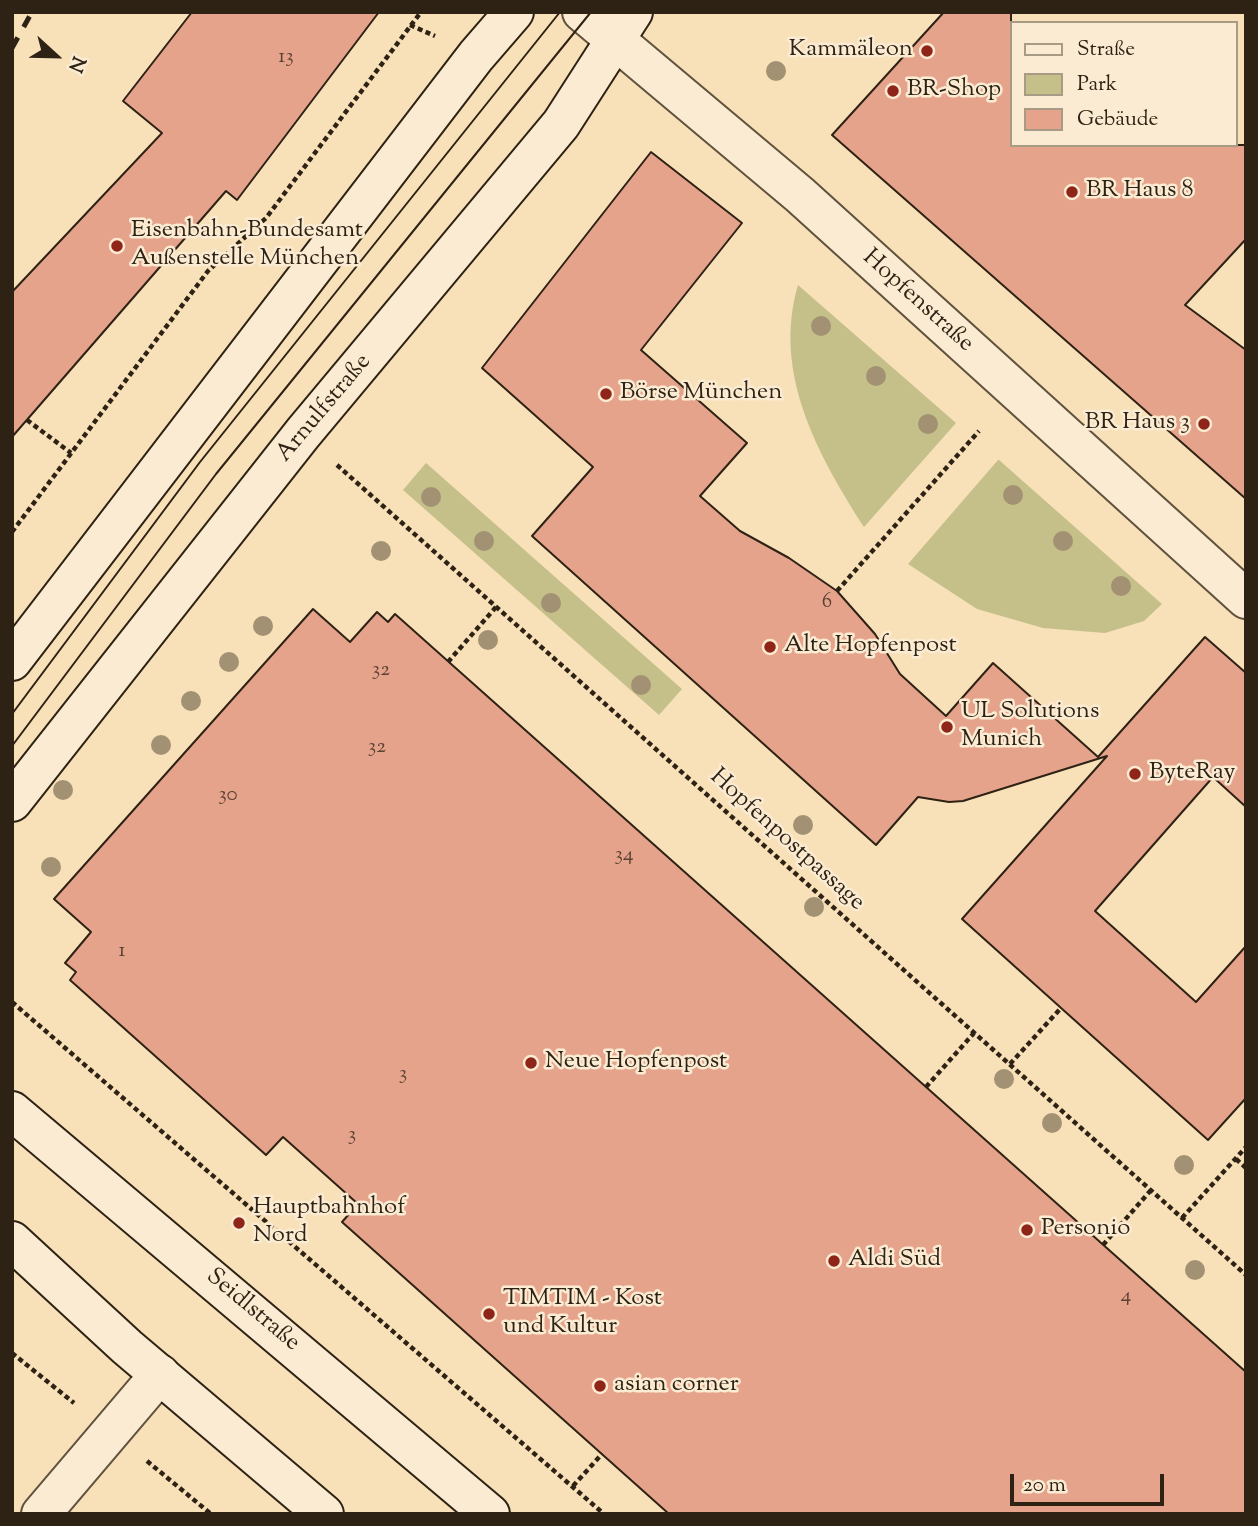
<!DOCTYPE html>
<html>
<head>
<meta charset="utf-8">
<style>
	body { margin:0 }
	#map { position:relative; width:1258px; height:1526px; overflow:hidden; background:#f8e0b9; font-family:"Sorts Mill Goudy",serif }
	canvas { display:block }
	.frame { position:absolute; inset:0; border:14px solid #2e2214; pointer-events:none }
	.legend { position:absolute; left:1010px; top:21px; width:228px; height:126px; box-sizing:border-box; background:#faebd2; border:2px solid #a89b86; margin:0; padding:9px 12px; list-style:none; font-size:21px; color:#2e2214 }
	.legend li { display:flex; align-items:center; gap:14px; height:35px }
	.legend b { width:35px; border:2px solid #a89b86 }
	.north { position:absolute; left:21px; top:21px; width:70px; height:70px; -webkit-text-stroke:5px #faebd2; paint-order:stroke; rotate:112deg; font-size:19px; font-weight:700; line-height:28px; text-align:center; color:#2e2214 }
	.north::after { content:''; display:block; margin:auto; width:24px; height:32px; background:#2e2214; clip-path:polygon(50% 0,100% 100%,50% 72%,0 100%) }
	.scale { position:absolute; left:1010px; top:1474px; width:154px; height:32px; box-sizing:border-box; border:4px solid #2e2214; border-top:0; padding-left:9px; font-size:21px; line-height:24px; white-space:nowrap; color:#2e2214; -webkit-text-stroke:5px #faebd2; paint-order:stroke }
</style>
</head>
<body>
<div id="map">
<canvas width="1258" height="1526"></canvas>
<div class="frame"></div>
<ul class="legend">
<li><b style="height:9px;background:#faebd2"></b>Straße</li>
<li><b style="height:19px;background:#c5c08a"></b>Park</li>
<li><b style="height:19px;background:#e6a38c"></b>Gebäude</li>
</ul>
<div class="north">N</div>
<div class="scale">20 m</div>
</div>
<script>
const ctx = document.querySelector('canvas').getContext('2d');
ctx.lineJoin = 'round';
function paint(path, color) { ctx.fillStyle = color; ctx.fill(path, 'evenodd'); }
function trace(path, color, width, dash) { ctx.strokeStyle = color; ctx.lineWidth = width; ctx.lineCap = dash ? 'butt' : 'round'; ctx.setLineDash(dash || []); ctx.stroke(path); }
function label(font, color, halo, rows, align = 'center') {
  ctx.font = font + ' "Sorts Mill Goudy",serif'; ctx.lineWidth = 5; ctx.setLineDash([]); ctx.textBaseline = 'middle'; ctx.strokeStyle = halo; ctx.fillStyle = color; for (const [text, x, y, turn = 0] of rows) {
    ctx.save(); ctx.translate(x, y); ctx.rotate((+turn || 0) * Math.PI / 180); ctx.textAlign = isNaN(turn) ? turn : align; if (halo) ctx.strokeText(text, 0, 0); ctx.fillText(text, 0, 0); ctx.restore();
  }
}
const green = new Path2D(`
	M 798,285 L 956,423 L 864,527 C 818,455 772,373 798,285 Z
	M 998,460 L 999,460 L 1162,604 L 1144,621 L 1105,633 L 1043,628 L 977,609 L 908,564 Z
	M 426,463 L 682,689 L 659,715 L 403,490 Z`);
const building = new Path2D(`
	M 192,12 L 379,12 L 237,200 L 226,191 L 12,437 L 12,292 L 162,133 L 123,101 Z
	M 944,12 L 1011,12 L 1011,145 L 1246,145 L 1246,239 L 1185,305 L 1246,350 L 1246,499 L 832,135 Z
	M 651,152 L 742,223 L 641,350 L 747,443 L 700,496 L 740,531 L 789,558 L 837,591 L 875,634 L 900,674 L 946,716 L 993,663 L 1098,757 L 1205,637 L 1246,673 L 1246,807 L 1213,777 L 1095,911 L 1196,1002 L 1246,946 L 1246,1098 L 1208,1140 L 962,919 L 1107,756 L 963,801 L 949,802 L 918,797 L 876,845 L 532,536 L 593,467 L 482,368 Z
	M 313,609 L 350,642 L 377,612 L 388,622 L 395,614 L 1246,1372 L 1246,1514 L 669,1514 L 342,1222 L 358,1204 L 283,1137 L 266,1155 L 70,980 L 76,972 L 65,963 L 91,932 L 54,899 Z`);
const path = new Path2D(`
	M 410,25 L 435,36
	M 27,420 L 71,453
	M 337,465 L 1246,1275
	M 12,532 L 208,271 L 266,218 L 421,12
	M 837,591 L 979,431
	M 448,662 L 496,607
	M 12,1002 L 604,1514
	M 1010,1064 L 1061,1008
	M 926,1087 L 974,1033
	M 1236,1159 L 1246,1168
	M 1182,1218 L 1246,1147
	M 1103,1245 L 1151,1190
	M 12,1353 L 74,1403
	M 147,1461 L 211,1514
	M 573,1486 L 602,1454`);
const street = new Path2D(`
	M 582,12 L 800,195 L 1246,599
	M 41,1514 L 160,1374`);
const secondary = new Path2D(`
	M 12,661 L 476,56 L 514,12
	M 12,802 L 303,433 L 561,124 L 633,12
	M 12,1111 L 490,1514
	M 12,1241 L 127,1347 L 324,1514`);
const tram = new Path2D(`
	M 12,714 L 200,462 L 560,12
	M 12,746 L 216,474 L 591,12`);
const rail = new Path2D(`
	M 12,48 L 32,12`);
const trees = [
	[776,71],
	[821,326],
	[876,376],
	[928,424],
	[1013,495],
	[431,497],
	[484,541],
	[1063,541],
	[381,551],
	[1121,586],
	[551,603],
	[263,626],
	[488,640],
	[229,662],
	[641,685],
	[191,701],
	[161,745],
	[63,790],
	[803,825],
	[51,867],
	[814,907],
	[1004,1079],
	[1052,1123],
	[1184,1165],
	[1195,1270]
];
const markers = [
	[927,51,7,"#8f2418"],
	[893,91,7,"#8f2418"],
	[1072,192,7,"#8f2418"],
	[117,246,7,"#8f2418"],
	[606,394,7,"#8f2418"],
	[1204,424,7,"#8f2418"],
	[770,647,7,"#8f2418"],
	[947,727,7,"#8f2418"],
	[1135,774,7,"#8f2418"],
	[531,1063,7,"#8f2418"],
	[239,1223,7,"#8f2418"],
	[1027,1230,7,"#8f2418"],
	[834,1261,7,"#8f2418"],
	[489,1314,7,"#8f2418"],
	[600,1386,7,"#8f2418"]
];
const numberNames = [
	["13",286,58],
	["6",827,603],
	["32",381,671],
	["32",377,748],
	["30",228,796],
	["34",624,856],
	["1",122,952],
	["3",403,1075],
	["3",352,1136],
	["4",1126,1297]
];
const poiNames = [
	["Kammäleon",913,51,"right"],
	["BR-Shop",907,91],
	["BR Haus 8",1086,192],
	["Eisenbahn-Bundesamt",131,232],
	["Außenstelle München",131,260],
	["Börse München",620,394],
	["BR Haus 3",1190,424,"right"],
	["Alte Hopfenpost",784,647],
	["UL Solutions",961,713],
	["Munich",961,741],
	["ByteRay",1149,774],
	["Neue Hopfenpost",545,1063],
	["Hauptbahnhof",253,1209],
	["Nord",253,1237],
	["Personio",1041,1230],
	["Aldi Süd",848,1261],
	["TIMTIM - Kost",503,1300],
	["und Kultur",503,1328],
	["asian corner",614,1386]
];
const streetNames = [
	["Hopfenstraße",917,302,42],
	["Arnulfstraße",325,409,-50],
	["Hopfenpostpassage",786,841,42],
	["Seidlstraße",252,1311,40]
];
paint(green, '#c5c08a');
paint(building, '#e6a38c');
trace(building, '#2e2214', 2);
trace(street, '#60523d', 42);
trace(secondary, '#2e2214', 42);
trace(path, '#2e2214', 4.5, [5, 3.5]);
trace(street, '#faebd2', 38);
trace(secondary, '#faebd2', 38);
trace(tram, '#2e2214', 2);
trace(rail, '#2e2214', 5, [12, 12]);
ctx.fillStyle = '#a29172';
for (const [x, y] of trees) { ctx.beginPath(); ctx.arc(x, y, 10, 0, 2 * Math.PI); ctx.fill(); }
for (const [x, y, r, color] of markers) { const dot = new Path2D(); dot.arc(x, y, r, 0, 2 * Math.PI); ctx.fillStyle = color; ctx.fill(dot); trace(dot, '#faebd2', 2.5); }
label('21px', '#5c4232', null, numberNames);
label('24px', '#2e2214', '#faebd2', poiNames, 'left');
label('24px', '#2e2214', '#faebd2', streetNames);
</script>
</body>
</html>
